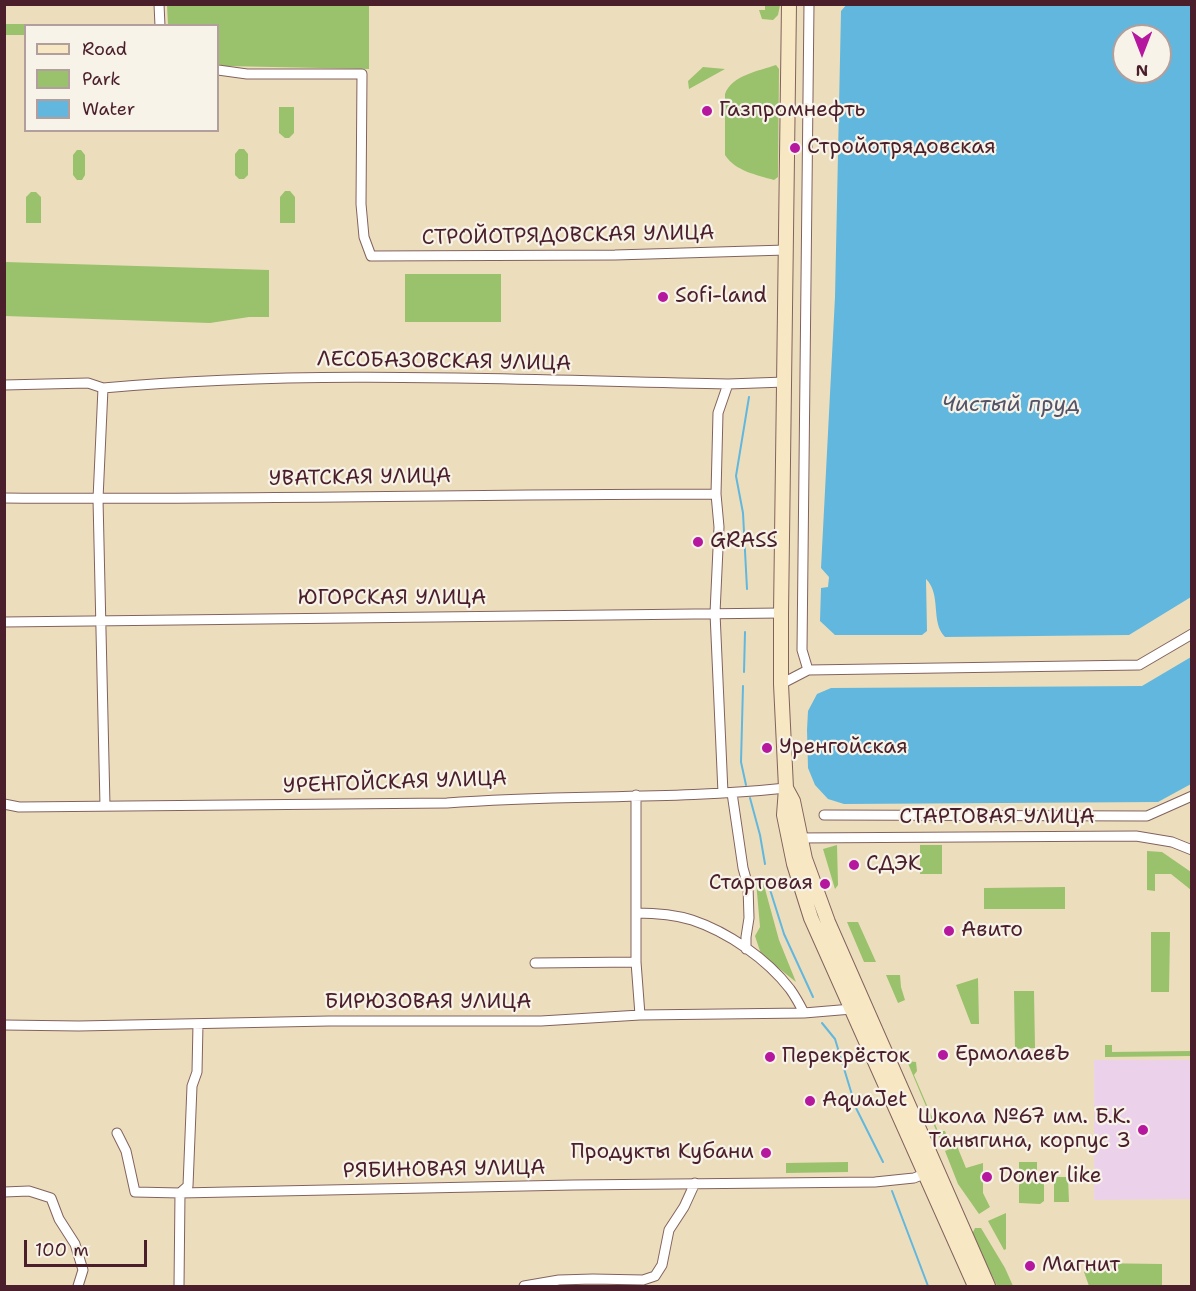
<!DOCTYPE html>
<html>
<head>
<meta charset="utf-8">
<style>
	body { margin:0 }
	#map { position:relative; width:1196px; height:1291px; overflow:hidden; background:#ecdebc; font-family:"Shantell Sans",sans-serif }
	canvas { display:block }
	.frame { position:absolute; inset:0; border:6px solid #4a1f2b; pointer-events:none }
	.legend { position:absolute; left:24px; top:24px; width:195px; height:108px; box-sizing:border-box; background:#f7f3e8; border:2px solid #b29e9c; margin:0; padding:8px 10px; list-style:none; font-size:18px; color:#4a1f2b }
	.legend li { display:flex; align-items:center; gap:12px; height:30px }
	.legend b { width:30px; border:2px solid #b29e9c }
	.north { position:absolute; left:1112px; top:24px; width:60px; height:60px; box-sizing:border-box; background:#f7f3e8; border:2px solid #b29e9c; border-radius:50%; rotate:180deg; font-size:16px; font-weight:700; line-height:24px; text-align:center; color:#4a1f2b }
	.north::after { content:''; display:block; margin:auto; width:21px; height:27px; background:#b5179e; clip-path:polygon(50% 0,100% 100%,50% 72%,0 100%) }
	.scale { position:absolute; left:24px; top:1240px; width:123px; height:27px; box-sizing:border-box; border:3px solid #4a1f2b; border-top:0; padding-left:8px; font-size:18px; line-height:21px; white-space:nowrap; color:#4a1f2b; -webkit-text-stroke:4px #f7f3e8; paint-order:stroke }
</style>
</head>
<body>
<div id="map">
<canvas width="1196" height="1291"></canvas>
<div class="frame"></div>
<ul class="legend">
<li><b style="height:8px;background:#f7e8c3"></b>Road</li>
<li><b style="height:16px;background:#9ac16c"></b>Park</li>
<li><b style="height:16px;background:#62b7de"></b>Water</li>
</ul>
<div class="north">N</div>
<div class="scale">100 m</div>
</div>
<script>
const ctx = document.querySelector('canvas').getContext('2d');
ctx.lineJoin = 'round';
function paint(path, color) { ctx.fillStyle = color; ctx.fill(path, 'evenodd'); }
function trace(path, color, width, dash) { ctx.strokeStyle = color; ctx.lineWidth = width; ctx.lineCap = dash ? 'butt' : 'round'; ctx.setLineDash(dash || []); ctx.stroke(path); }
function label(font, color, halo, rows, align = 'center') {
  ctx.font = font + ' "Shantell Sans",sans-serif'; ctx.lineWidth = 4.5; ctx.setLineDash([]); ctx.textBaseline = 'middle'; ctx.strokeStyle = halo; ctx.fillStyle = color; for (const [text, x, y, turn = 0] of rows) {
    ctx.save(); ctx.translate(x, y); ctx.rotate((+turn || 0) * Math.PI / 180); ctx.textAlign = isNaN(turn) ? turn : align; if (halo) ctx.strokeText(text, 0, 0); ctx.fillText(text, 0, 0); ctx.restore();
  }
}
const built = new Path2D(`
	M 1094,1060 L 1191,1060 L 1191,1199 L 1094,1200 Z`);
const green = new Path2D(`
	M 167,5 L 369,5 L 369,69 L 224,66 L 218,64 L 218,26 L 168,25 Z
	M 765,5 L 780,5 L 778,15 L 773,20 L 762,19 L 759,10 L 765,10 Z
	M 5,24 L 34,24 L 34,25 L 26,26 L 25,35 L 5,35 Z
	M 776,65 L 779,69 L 778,177 L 774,180 C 757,175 735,171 725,155 L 725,94 C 732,75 759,71 776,65 Z
	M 703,67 L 725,69 L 689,89 L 688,81 Z
	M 279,107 L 294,107 L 294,133 L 289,138 L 285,138 L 279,133 Z
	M 239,149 L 244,149 L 248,154 L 248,175 L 244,179 L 239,179 L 235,175 L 235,154 Z
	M 77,150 L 81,150 L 85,155 L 85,175 L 82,180 L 77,180 L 73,175 L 73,155 Z
	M 285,191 L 290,191 L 295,197 L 295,223 L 280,223 L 280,197 Z
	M 31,192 L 36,192 L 41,197 L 41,223 L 26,223 L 26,197 Z
	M 5,262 L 269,270 L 269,317 L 249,317 L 210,323 L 5,316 Z
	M 405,274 L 501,274 L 501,322 L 405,322 Z
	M 837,845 L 838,885 L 835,889 L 823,849 Z
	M 920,845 L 942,845 L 942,874 L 920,874 Z
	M 1147,851 L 1162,852 L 1191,872 L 1191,890 L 1171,874 L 1155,874 L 1155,891 L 1147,890 Z
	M 762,878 L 779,940 L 796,982 L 761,954 L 755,936 L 760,927 L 756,881 Z
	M 1065,887 L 1065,909 L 984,909 L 984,888 Z
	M 847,922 L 858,922 L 876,962 L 864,962 Z
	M 1151,932 L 1170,932 L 1169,992 L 1151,992 Z
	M 886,975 L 900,975 L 901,987 L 905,1000 L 898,1003 Z
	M 978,978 L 979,1024 L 971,1024 L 956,985 Z
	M 1014,991 L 1034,991 L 1035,1048 L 1015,1049 Z
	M 1105,1045 L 1112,1045 L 1112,1052 L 1191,1051 L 1191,1056 L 1105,1057 Z
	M 907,1061 L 916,1062 L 917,1071 L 914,1075 L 938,1131 L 945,1131 L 948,1139 L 941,1142 Z
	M 957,1146 L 966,1168 L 983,1163 L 983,1193 L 990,1207 L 979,1214 L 958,1184 L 945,1151 Z
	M 848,1162 L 848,1172 L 786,1173 L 786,1163 Z
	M 1019,1162 L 1037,1162 L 1037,1175 L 1044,1175 L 1044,1201 L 1040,1204 L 1019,1203 Z
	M 1054,1177 L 1068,1177 L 1069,1202 L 1054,1202 Z
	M 1006,1213 L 1006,1249 L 1004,1250 L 988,1221 Z
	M 975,1228 L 981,1228 L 1005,1268 L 1013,1286 L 997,1286 L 972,1234 Z
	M 1092,1263 L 1162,1264 L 1162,1286 L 1089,1286 L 1084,1272 Z`);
const water = new Path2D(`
	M 847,4 L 1191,5 L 1191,597 L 1129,635 L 945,637 C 930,622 942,595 926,579 L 927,631 L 922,635 L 835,635 L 820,621 L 821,588 L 828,587 L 829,577 L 821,568 L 835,297 L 841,11 ZM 1124,36 L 1160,36 L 1160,72 L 1124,72 Z
	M 1191,657 L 1191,784 L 1158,802 L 844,804 L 828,799 L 815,785 L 808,768 L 807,730 L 808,711 L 817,694 L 831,688 L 1142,686 Z`);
const stream = new Path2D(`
	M 747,589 L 743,513 L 736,476 L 749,397
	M 744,672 L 745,632
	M 743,686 L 741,762 L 746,785
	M 750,798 L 760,835 L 765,864
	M 767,880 L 784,934 L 813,997
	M 822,1023 L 835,1039 L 856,1108 L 883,1162
	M 892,1191 L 928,1286`);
const minor = new Path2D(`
	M 159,4 L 160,26
	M 218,70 L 247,74 L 362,74 L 361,204 L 364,237 L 371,256 L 615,255 L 786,250
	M 4,385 L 88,383 L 103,388 C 311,369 520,380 728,384 L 785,382
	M 103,388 L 98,499 L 105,806
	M 4,498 C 242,500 479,494 716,494
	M 4,622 L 781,613
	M 808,670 L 802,650 L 809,4
	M 781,684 L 808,670 L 1139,665 L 1192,634
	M 723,793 L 715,613 L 719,527 L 716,494 L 718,413 L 728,384
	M 732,793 L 743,868 L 748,886 L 749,918 L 746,937 L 746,949
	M 636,795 L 636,962 L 640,1015
	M 4,804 L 19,807 L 447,803 C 560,794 673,800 786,788
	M 824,815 L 1147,816 L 1192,796
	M 797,838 L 1136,836 L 1172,842 L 1192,850
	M 636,913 C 655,913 673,914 692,920 C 728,932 767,959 790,989 C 795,996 800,1005 804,1013
	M 535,963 L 636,962
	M 4,1025 L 79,1026 L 329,1021 L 541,1021 L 640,1015 L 804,1013 L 852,1009
	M 117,1133 L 126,1151 L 135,1192 L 180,1193 L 573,1185 L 875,1182 L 914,1178 L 924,1174
	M 4,1192 L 29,1191 L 51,1198 L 59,1219 L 75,1244 L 83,1270 L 78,1286
	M 179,1286 L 180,1193 L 188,1186 L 192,1086 L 197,1072 L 198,1024
	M 524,1286 L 559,1280 L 593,1279 L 643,1280 L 655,1276 L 662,1265 L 669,1230 L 684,1207 L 695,1183`);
const secondary = new Path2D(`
	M 789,4 L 781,613 L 781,684 L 786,788 L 784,815 L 794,864 L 811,918 L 975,1286
	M 786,788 L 793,801 L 805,859 L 828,922 L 988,1286`);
const markers = [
	[707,111,6,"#b5179e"],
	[795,148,6,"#b5179e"],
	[663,297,6,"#b5179e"],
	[698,542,6,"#b5179e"],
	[767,748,6,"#b5179e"],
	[854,865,6,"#b5179e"],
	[825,884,6,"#b5179e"],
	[949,931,6,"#b5179e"],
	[943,1055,6,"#b5179e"],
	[770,1057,6,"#b5179e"],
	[810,1101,6,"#b5179e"],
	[1143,1130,6,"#b5179e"],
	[766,1153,6,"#b5179e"],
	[987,1177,6,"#b5179e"],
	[1030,1266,6,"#b5179e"]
];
const poiNames = [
	["Газпромнефть",719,111],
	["Стройотрядовская",807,148],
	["Sofi-land",675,297],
	["GRASS",710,542],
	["Уренгойская",779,748],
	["СДЭК",866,865],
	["Стартовая",813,884,"right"],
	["Авито",961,931],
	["ЕрмолаевЪ",955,1055],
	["Перекрёсток",782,1057],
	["AquaJet",822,1101],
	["Школа №67 им. Б.К.",1131,1118,"right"],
	["Таныгина, корпус 3",1131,1142,"right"],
	["Продукты Кубани",754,1153,"right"],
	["Doner like",999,1177],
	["Магнит",1042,1266]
];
const streetNames = [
	["СТРОЙОТРЯДОВСКАЯ УЛИЦА",568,236,-1],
	["ЛЕСОБАЗОВСКАЯ УЛИЦА",444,362,1],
	["УВАТСКАЯ УЛИЦА",360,478,-1],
	["ЮГОРСКАЯ УЛИЦА",392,599],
	["УРЕНГОЙСКАЯ УЛИЦА",395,783,-2],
	["СТАРТОВАЯ УЛИЦА",997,818],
	["БИРЮЗОВАЯ УЛИЦА",428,1003],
	["РЯБИНОВАЯ УЛИЦА",444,1170,-1]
];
const waterNames = [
	["Чистый пруд",1011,405]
];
paint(built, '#ecd1ea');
paint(green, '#9ac16c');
paint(water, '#62b7de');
trace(stream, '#62b7de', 2);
trace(minor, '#83625e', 11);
trace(secondary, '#83625e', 16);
trace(minor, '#fff', 9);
trace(secondary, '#f7e8c3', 14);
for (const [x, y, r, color] of markers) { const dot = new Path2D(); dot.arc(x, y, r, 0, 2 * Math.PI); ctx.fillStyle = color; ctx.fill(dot); trace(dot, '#f7f3e8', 2); }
label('21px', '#4a1f2b', '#f7f3e8', poiNames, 'left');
label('21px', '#4a1f2b', '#f7f3e8', streetNames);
label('italic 22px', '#52546a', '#f7f3e8', waterNames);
</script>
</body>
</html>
